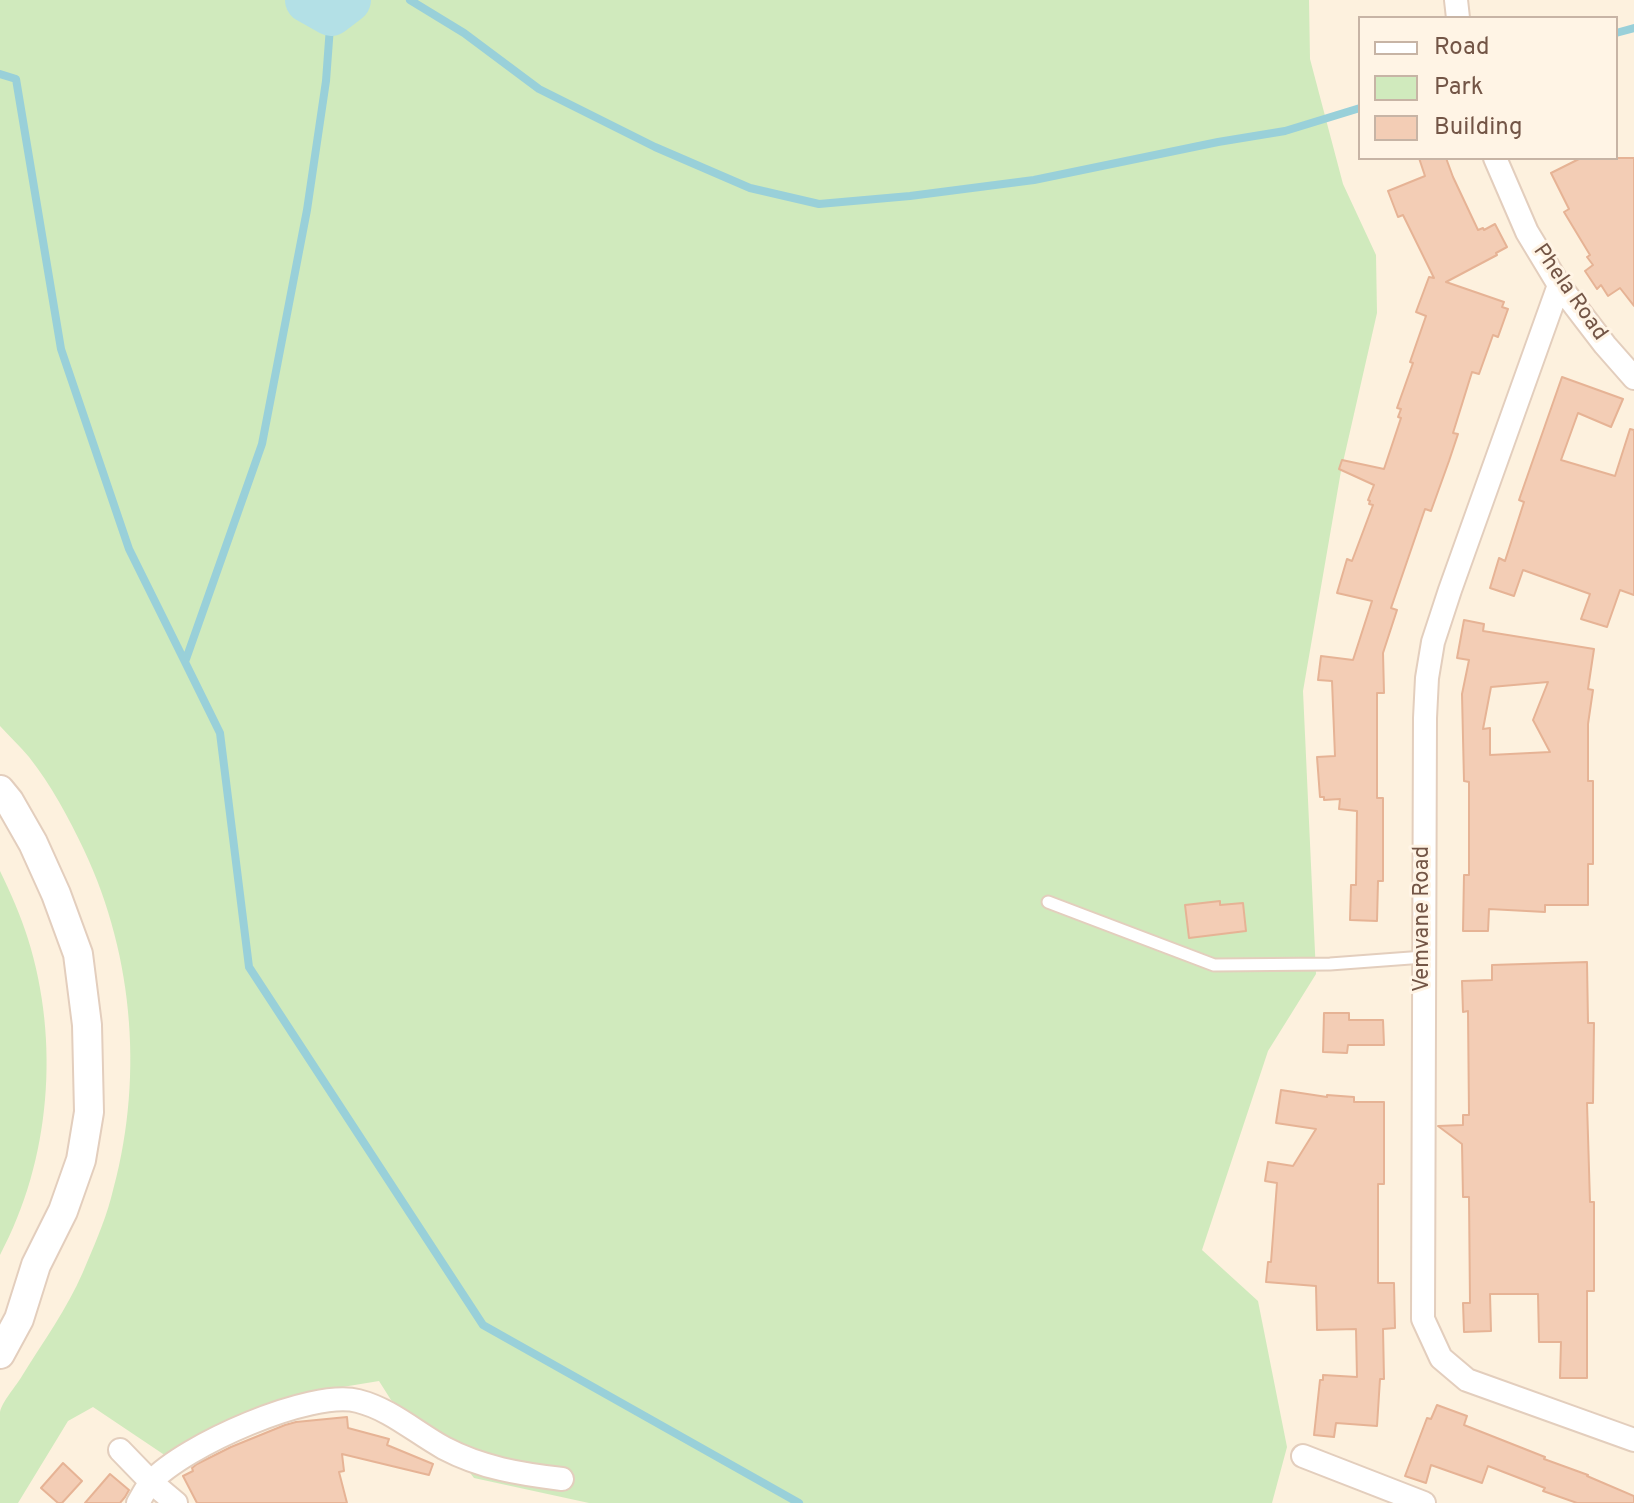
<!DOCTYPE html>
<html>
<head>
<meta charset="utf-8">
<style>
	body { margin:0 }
	#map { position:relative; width:1634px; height:1503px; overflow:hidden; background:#fdf1de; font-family:Overpass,sans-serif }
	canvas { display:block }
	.legend { position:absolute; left:1358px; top:16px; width:260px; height:144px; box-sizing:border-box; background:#fff4e5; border:2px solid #c7b4a5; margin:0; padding:10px 14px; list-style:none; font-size:24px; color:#735546 }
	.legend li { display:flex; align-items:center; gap:16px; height:40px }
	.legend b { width:40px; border:2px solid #c7b4a5 }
</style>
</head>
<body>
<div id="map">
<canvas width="1634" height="1503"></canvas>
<ul class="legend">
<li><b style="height:10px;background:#fff"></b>Road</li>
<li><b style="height:22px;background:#d0eabd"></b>Park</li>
<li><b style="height:22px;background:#f3cdb5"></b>Building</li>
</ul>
</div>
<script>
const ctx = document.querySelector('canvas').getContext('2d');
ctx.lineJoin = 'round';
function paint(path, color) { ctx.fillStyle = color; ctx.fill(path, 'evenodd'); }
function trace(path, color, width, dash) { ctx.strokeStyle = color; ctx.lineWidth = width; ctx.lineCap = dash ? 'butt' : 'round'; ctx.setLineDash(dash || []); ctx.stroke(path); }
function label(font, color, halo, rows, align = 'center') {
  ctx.font = font + ' Overpass,sans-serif'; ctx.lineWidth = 6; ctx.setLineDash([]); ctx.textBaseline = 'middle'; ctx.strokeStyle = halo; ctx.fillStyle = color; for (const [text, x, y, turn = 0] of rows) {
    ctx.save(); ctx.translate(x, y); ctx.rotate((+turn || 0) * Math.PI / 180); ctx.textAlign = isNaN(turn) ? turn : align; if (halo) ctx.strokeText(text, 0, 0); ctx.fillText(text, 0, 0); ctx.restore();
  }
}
const green = new Path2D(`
	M 0,0 L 1309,0 L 1310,59 L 1343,184 L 1376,255 L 1377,313 L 1341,471 L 1303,691 L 1316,974 L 1268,1051 L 1202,1250 L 1258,1301 L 1287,1447 L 1272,1503 L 589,1503 L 474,1478 L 440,1434 L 391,1400 L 379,1381 L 306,1393 L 224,1424 L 169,1458 L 93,1407 L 68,1421 L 18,1503 L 0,1503 C 0,1481 0,1459 0,1436 C 0,1429 0,1419 0,1412 C 2,1402 16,1386 22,1376 C 43,1342 67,1309 83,1272 C 93,1248 104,1224 111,1198 C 144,1084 135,958 84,850 C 69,818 51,785 29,757 C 20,746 9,736 0,726 Z
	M 0,871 C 11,894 21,916 28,939 C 60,1041 51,1160 0,1255 Z`);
const stream = new Path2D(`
	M 410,0 L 464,33 L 539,89 L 655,147 L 750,188 L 819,204 L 910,196 L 1034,180 L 1218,142 L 1285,131 L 1360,108
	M 331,13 L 326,81 L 307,210 L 262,444 L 185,662 L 220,733 L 249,967 L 483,1325 L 799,1503
	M 1616,33 L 1634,28
	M 0,74 L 16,79 L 61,349 L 129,549 L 185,662`);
const river = new Path2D(`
	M 308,0 L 331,13 L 348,0`);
const building = new Path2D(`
	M 1419,158 L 1446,158 L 1453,177 L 1478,230 L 1483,228 L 1484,230 L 1495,224 L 1507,247 L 1496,253 L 1497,255 L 1446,282 L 1504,302 L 1502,307 L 1508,309 L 1498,337 L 1493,335 L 1479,374 L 1472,372 L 1453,433 L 1458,434 L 1449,461 L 1431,511 L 1425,509 L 1391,608 L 1397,610 L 1383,653 L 1384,693 L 1377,693 L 1377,798 L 1383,798 L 1383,881 L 1378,881 L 1377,921 L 1350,920 L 1351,885 L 1356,885 L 1357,811 L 1339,809 L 1340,799 L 1324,800 L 1324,797 L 1320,797 L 1317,757 L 1335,756 L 1332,681 L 1318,680 L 1321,656 L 1353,660 L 1372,601 L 1337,593 L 1347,559 L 1352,561 L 1373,505 L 1369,504 L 1370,501 L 1368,500 L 1374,485 L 1339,469 L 1342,460 L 1384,469 L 1401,418 L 1398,417 L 1401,409 L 1397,408 L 1413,363 L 1410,362 L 1426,316 L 1416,312 L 1429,277 L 1434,278 L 1403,215 L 1398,217 L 1388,191 L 1425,176 Z
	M 1581,158 L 1634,158 L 1634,306 L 1620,288 L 1608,296 L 1601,285 L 1597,289 L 1585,271 L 1593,265 L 1587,257 L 1590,255 L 1564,212 L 1569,209 L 1551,173 Z
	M 1562,377 L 1623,399 L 1611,427 L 1578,413 L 1561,460 L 1615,476 L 1630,429 L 1634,430 L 1634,595 L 1620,590 L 1607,627 L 1581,619 L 1590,594 L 1523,570 L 1514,596 L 1490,588 L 1499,558 L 1505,561 L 1524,502 L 1519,500 Z
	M 1464,620 L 1484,624 L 1483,631 L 1594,649 L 1588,689 L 1593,690 L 1588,724 L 1588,781 L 1593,781 L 1593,864 L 1588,864 L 1588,905 L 1545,905 L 1545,912 L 1489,909 L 1488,931 L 1463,931 L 1464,875 L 1469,875 L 1469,782 L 1464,781 L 1462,694 L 1469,660 L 1457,658 ZM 1548,682 L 1533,720 L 1550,752 L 1490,755 L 1490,728 L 1483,729 L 1491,687 Z
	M 1220,901 L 1220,905 L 1243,903 L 1246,931 L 1189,938 L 1185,905 Z
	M 1587,962 L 1588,1023 L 1594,1023 L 1593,1103 L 1587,1103 L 1590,1202 L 1594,1202 L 1594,1291 L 1587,1291 L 1587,1378 L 1560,1378 L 1561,1342 L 1539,1342 L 1538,1294 L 1490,1294 L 1491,1331 L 1464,1332 L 1463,1303 L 1470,1303 L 1469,1197 L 1463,1197 L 1462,1144 L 1438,1126 L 1463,1125 L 1463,1115 L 1469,1115 L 1468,1011 L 1463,1012 L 1462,981 L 1492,980 L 1492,965 Z
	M 1324,1013 L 1349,1013 L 1349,1020 L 1383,1020 L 1384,1045 L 1348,1045 L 1347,1053 L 1323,1052 Z
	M 1281,1090 L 1327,1097 L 1327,1095 L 1354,1097 L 1354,1102 L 1384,1102 L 1384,1184 L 1378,1184 L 1378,1283 L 1394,1283 L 1395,1328 L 1383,1329 L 1384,1379 L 1380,1379 L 1377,1426 L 1336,1423 L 1334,1437 L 1314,1435 L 1320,1380 L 1323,1380 L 1323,1375 L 1357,1377 L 1356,1329 L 1317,1330 L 1316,1286 L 1266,1282 L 1268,1262 L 1271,1262 L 1277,1183 L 1265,1181 L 1268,1162 L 1293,1166 L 1316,1129 L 1276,1123 Z
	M 1437,1405 L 1467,1416 L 1464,1425 L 1545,1457 L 1544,1459 L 1588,1475 L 1587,1476 L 1634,1496 L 1634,1503 L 1577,1503 L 1543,1491 L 1545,1488 L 1488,1466 L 1482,1483 L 1431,1465 L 1426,1483 L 1405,1476 L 1427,1418 L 1431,1419 Z
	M 347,1417 L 348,1428 L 389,1439 L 387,1445 L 433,1464 L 429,1475 L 342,1454 L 344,1471 L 339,1472 L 347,1503 L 197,1503 L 183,1476 L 193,1471 L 192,1468 L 197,1464 L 231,1447 L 285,1425 L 296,1422 Z
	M 63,1463 L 82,1481 L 62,1503 L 58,1503 L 41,1488 Z
	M 110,1474 L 129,1490 L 125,1497 L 120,1503 L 85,1503 Z`);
const service = new Path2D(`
	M 1048,902 L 1214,965 L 1330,964 L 1424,957`);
const minor = new Path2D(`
	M 1456,0 L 1458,18
	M 1495,158 L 1527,232 L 1559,285 L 1605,345 L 1634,378
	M 1559,285 L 1450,590 L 1433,642 L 1427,678 L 1425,718 L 1423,1319 L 1441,1358 L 1467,1380 L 1634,1440
	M 120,1450 L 151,1482 L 176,1503
	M 1303,1456 L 1424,1503
	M 138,1503 C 142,1496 146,1488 151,1482 C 183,1446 311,1389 358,1401 C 390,1409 415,1432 444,1448 C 482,1468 520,1474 562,1479`);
const tertiary = new Path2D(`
	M 0,790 L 9,801 L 33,843 L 56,894 L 78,954 L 87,1025 L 89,1112 L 81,1160 L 63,1211 L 36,1265 L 19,1319 L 0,1354`);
const streetNames = [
	["Phela Road",1569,293,55],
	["Vemvane Road",1424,919,-90]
];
paint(green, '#d0eabd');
trace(stream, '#99d0d9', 8);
trace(river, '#b3e0e6', 46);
paint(building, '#f3cdb5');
trace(building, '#e6b395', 2);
trace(service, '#e3cebd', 15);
trace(minor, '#e3cebd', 26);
trace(tertiary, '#e3cebd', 32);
trace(service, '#fff', 11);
trace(minor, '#fff', 22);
trace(tertiary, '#fff', 28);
label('22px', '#735546', '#fff4e5', streetNames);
</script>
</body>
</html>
